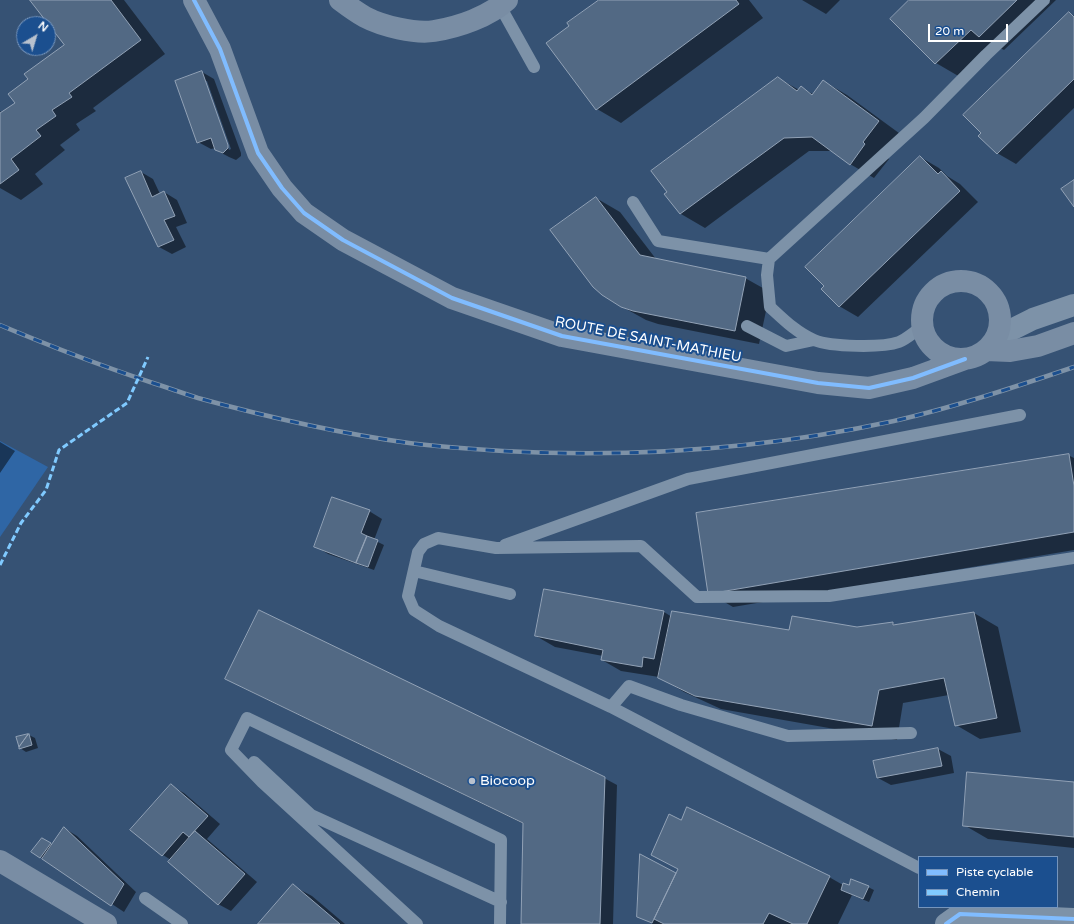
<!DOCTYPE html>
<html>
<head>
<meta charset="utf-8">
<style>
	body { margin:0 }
	#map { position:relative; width:1074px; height:924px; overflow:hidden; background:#365274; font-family:"Varela Round",sans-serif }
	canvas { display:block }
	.legend { position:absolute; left:918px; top:856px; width:140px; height:52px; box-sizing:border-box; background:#1b4f8f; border:1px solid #7695bc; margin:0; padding:5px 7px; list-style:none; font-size:12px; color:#fff }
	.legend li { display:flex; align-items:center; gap:8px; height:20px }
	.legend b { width:20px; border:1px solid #7695bc }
	.north { position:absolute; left:16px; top:16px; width:40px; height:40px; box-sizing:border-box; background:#1b4f8f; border:1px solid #7695bc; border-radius:50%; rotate:38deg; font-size:11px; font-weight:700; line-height:16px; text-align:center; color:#fff }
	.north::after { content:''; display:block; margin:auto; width:14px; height:18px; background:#b9c2ce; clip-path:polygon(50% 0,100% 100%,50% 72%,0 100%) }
	.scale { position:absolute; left:928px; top:24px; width:80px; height:18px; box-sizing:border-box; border:2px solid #fff; border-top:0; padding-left:5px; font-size:12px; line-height:14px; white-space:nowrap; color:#fff; -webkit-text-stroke:3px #1b4f8f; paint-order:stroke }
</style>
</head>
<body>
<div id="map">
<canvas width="1074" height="924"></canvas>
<ul class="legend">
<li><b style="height:5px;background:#80bcff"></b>Piste cyclable</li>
<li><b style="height:5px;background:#80caff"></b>Chemin</li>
</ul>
<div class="north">N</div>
<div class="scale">20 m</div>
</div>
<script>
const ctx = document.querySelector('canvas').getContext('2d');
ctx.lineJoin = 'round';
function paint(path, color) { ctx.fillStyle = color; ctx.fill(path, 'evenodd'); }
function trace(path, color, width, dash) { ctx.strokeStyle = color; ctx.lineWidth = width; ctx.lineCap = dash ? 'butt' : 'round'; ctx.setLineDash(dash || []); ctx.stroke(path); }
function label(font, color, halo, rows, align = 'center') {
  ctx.font = font + ' "Varela Round",sans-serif'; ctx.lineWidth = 4; ctx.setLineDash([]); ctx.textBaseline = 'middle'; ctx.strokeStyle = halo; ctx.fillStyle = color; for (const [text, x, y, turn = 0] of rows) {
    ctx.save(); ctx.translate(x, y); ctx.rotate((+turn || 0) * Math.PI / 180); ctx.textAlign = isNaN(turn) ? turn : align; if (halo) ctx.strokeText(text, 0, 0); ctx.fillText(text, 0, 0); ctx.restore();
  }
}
const green = new Path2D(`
	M 0,441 L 48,467 L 0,537 Z`);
const shadow = new Path2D(`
	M 31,0 L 124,0 L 165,54 L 93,108 L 96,111 L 76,124 L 80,130 L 60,145 L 65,150 L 35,174 L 43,184 L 21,200 L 0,188 L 0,111 L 2,113 L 16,103 L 29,79 L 65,45 Z
	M 600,0 L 749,0 L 763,18 L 621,123 L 597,109 L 570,26 Z
	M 802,0 L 840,0 L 826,14 Z
	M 911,0 L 1056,0 L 1004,50 L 994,45 L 960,77 L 936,63 Z
	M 1069,13 L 1074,16 L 1074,108 L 1016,164 L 997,153 Z
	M 202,72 L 214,79 L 241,153 L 241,156 L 236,160 L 229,157 L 216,150 L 215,148 L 211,149 L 198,142 ZM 204,81 L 207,81 L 231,149 L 229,150 Z
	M 778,78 L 799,90 L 801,88 L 813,94 L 823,81 L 847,95 L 903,136 L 887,157 L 889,159 L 874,178 L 850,164 L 832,151 L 809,151 L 705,228 L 681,214 L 665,194 Z
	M 920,157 L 939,168 L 947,176 L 960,184 L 978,202 L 858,317 L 839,306 Z
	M 141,172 L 153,179 L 160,194 L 164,192 L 177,200 L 187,223 L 176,227 L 186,247 L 172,254 L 159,247 L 126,178 Z
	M 596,198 L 620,212 L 656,259 L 745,278 L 770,292 L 759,344 L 658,324 L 646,320 L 610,300 Z
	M 0,442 L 15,451 L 0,473 Z
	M 1068,455 L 1074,458 L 1074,550 L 733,607 L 709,593 Z
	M 369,511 L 382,519 L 374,540 L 384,545 L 374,570 L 328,554 L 315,546 Z
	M 664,612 L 672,617 L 790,631 L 857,628 L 892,623 L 896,625 L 974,613 L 998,627 L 1021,732 L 980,739 L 956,725 L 949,695 L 903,703 L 897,740 L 721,709 L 684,692 L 659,677 L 621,671 L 602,660 L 603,656 L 555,647 L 536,636 Z
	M 239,686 L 604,778 L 617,785 L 613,924 L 522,924 L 524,824 Z
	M 29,735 L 35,738 L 38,748 L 26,752 L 20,748 L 18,738 Z
	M 938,749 L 951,756 L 954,773 L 891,785 L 878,778 L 874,762 Z
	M 1074,783 L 1074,848 L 988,839 L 964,825 Z
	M 171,786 L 184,793 L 220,824 L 207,839 L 257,882 L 231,911 L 218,904 L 171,860 L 163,855 L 132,830 Z
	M 64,828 L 77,836 L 136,892 L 124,912 L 33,852 L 42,839 L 53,846 Z
	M 653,854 L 829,877 L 843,885 L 868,887 L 874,890 L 869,902 L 852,895 L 838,924 L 653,924 L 638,916 L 641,856 L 677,874 L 679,869 Z
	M 293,886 L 312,896 L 345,924 L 259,924 Z`);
const building = new Path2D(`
	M 30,0 L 111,0 L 141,40 L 69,93 L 72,97 L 52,110 L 56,116 L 36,130 L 41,136 L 11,159 L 19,170 L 0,184 L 0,113 L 15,103 L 8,94 L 28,79 L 24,74 L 64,45 Z
	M 599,0 L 736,0 L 739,4 L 596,110 L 546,43 L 569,26 L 567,23 Z
	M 909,0 L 1017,0 L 979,37 L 971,30 L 935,64 L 890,19 Z
	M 1069,12 L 1074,17 L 1074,79 L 997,154 L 978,136 L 981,133 L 963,115 Z
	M 202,71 L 228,145 L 228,148 L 223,153 L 215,150 L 211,138 L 197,143 L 175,81 Z
	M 778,77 L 797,91 L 801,86 L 812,95 L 823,80 L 879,121 L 863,142 L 865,144 L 850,165 L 812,137 L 784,138 L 680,214 L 664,194 L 667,192 L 651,171 Z
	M 920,156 L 938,174 L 941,171 L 960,191 L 839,307 L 821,289 L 824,286 L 805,267 Z
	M 141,171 L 152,197 L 164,191 L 175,216 L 164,220 L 174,240 L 158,247 L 125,178 Z
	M 1074,180 L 1074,207 L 1061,189 Z
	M 596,197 L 640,255 L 746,277 L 735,331 L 633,311 L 621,307 L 602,295 L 593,287 L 550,230 Z
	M 1069,454 L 1074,486 L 1074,532 L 708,594 L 696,513 Z
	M 332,497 L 370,510 L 361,533 L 367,536 L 356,563 L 314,547 Z
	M 367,536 L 378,540 L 368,567 L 356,563 Z
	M 544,589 L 664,611 L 654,659 L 643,657 L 642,667 L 601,660 L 603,650 L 535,636 Z
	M 259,610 L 605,777 L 600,924 L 521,924 L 523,823 L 225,679 Z
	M 672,611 L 789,630 L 792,616 L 857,627 L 893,622 L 893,625 L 974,612 L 997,718 L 955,726 L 944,678 L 879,690 L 872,726 L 695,696 L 658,678 Z
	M 28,734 L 19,747 L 16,737 Z
	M 29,734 L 32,745 L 19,749 L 19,747 Z
	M 938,748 L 942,766 L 877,778 L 873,761 Z
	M 967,772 L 1074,782 L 1074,837 L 963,826 Z
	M 171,784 L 208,816 L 189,837 L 183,832 L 162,856 L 130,830 Z
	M 687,807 L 830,876 L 807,924 L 793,924 L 769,913 L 763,924 L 664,924 L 654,919 L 678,869 L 651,855 L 669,814 L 681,820 Z
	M 64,827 L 124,884 L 111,906 L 42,859 Z
	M 195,831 L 245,874 L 218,905 L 168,862 Z
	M 42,838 L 51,843 L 40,858 L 31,852 Z
	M 640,854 L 676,873 L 652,923 L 637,917 Z
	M 851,879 L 869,886 L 863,899 L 841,890 L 843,883 L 849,885 Z
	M 293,884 L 340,924 L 258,924 Z`);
const lane = new Path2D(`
	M 500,6 L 534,67
	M 633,202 L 658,241 L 769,259
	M 747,326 L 786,346 L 814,340
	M 922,327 C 915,331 907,339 899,342 C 882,348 831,347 814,340 C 797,333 783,319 770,307 L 767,275 L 769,259 L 924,118 L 986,55 L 1044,0
	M 505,545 L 688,479 L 1020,415
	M 414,571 L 510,594
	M 611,707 L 629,686 L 681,705 L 788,736 L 911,733
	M 254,762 L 311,815 L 501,902
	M 919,868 L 611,707 L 439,626 L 414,610 L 408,596 L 418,552 L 424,544 L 438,538 L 496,548 L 641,546 L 697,597 L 829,596 L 1074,558
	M 145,898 L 182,924
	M 417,924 L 262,782 L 231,750 L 247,718 L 501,840 L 500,924`);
const street = new Path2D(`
	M 997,337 L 1033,319 L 1074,305
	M 946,924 L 960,914 L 1074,919`);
const secondary = new Path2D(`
	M 194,0 L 220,49 L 258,153 L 282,188 L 304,213 L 343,240 L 452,298 L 562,336 L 818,383 L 869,388 L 913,378 L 965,359
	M 340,0 C 348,6 356,12 365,17 C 382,26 415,34 434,31 C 459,27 488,17 507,0
	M922 320a39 39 0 1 1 78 0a39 39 0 1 1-78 0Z
	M 986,350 L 1010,351 L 1038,346 L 1074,333
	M 0,861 L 106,924`);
const rail = new Path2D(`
	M 0,325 C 50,346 99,365 150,382 C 166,387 182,393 198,398 C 267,417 337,433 409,443 C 440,447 471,449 503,451 C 634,458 765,449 894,421 C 955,407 1015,387 1074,367`);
const quiet = new Path2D(`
	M 0,565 L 21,523 L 46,490 L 59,450 L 127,403 L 148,357`);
const cycleway = new Path2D(`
	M 194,0 L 220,49 L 258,153 L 282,188 L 304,213 L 343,240 L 452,298 L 562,336 L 818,383 L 869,388 L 913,378 L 965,359
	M 946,924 L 960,914 L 1074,919`);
const markers = [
	[472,781,4,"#b9c2ce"]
];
const streetNames = [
	["ROUTE DE SAINT-MATHIEU",648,340,11]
];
const poiNames = [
	["Biocoop",480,781]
];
paint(green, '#2f66a5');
paint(shadow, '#0007');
paint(building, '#526984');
trace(building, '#92a2b6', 1);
trace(lane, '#7d92a8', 12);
trace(street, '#7d92a8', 22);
trace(secondary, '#798da4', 22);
trace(rail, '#7e92a7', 4.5);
trace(rail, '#1b4f8f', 3, [9]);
trace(quiet, '#80caff', 3, [6, 3]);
trace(cycleway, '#80bcff', 4);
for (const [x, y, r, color] of markers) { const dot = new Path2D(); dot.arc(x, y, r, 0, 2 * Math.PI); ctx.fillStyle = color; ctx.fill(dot); trace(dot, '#1b4f8f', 1.5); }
label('14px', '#fff', '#1b4f8f', streetNames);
label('14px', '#fff', '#1b4f8f', poiNames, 'left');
</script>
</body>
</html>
